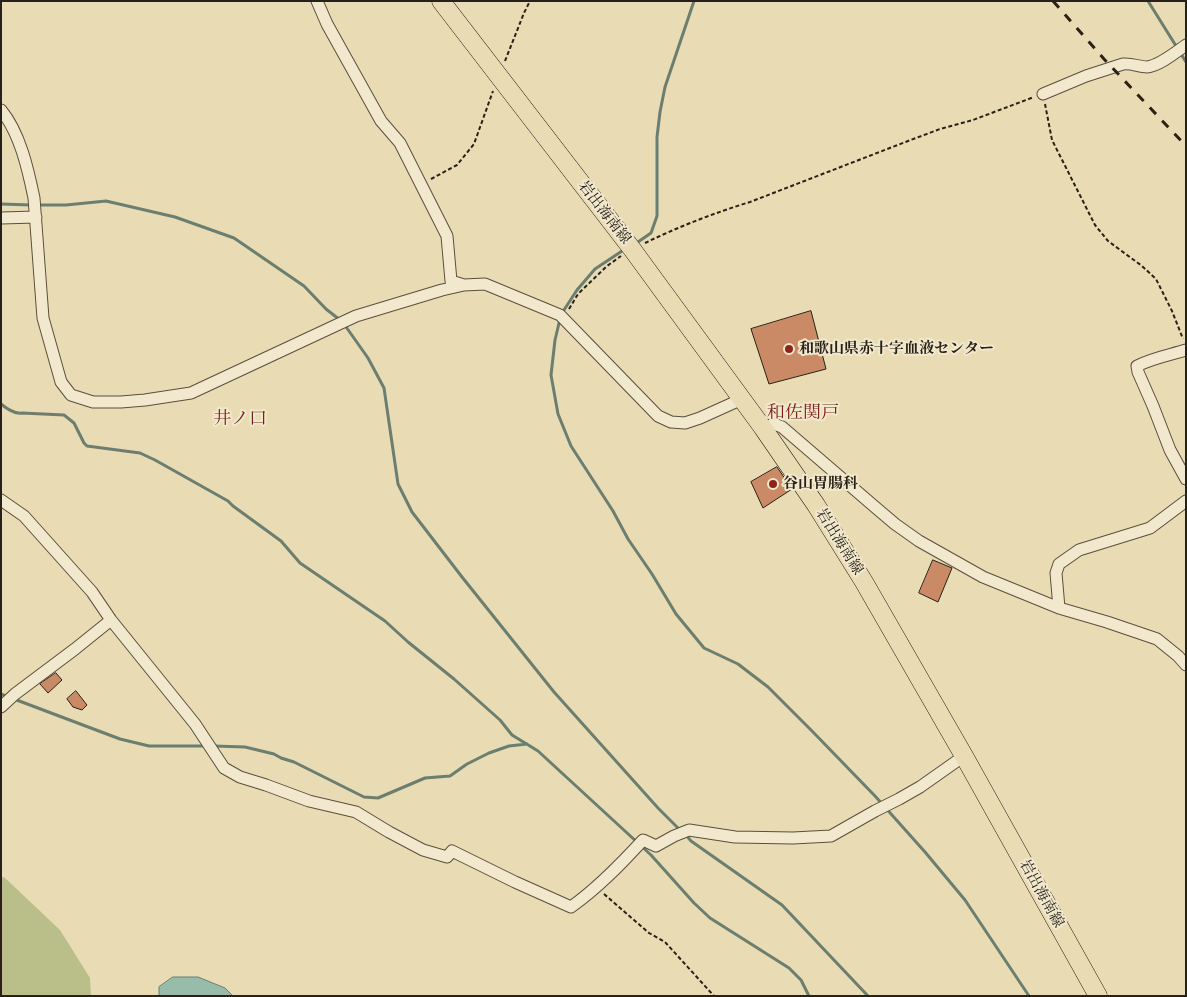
<!DOCTYPE html>
<html>
<head>
<meta charset="utf-8">
<style>
	body { margin:0 }
	#map { position:relative; width:1187px; height:997px; overflow:hidden; background:#e9dcb4; font-family:"IM FELL Great Primer",serif }
	canvas { display:block }
	.frame { position:absolute; inset:0; border:2px solid #292016; pointer-events:none }
</style>
</head>
<body>
<div id="map">
<canvas width="1187" height="997"></canvas>
<div class="frame"></div>
</div>
<script>
const ctx = document.querySelector('canvas').getContext('2d');
ctx.lineJoin = 'round';
function paint(path, color) { ctx.fillStyle = color; ctx.fill(path, 'evenodd'); }
function trace(path, color, width, dash) { ctx.strokeStyle = color; ctx.lineWidth = width; ctx.lineCap = dash ? 'butt' : 'round'; ctx.setLineDash(dash || []); ctx.stroke(path); }
function label(font, color, halo, rows, align = 'center') {
  ctx.font = font + ' "IM FELL Great Primer","Noto Serif JP",serif'; ctx.lineWidth = 4; ctx.setLineDash([]); ctx.textBaseline = 'middle'; ctx.strokeStyle = halo; ctx.fillStyle = color; for (const [text, x, y, turn = 0] of rows) {
    ctx.save(); ctx.translate(x, y); ctx.rotate((+turn || 0) * Math.PI / 180); ctx.textAlign = isNaN(turn) ? turn : align; if (halo) ctx.strokeText(text, 0, 0); ctx.fillText(text, 0, 0); ctx.restore();
  }
}
const green = new Path2D(`
	M 4,877 L 60,930 L 90,978 L 91,996 L 1,996 L 1,878 Z`);
const water = new Path2D(`
	M 173,977 L 198,977 L 225,988 L 233,996 L 159,996 L 159,987 Z`);
const stream = new Path2D(`
	M 1148,1 L 1186,62
	M 1,204 L 31,205
	M 38,205 L 66,205 L 106,201 L 175,217 L 234,238 L 304,286 L 326,309 L 340,320
	M 635,244 L 651,233 L 657,216 L 657,137 L 660,112 L 665,87 L 694,1
	M 562,313 L 577,290 L 595,269 L 625,249
	M 560,319 L 555,340 L 551,375 L 558,414 L 571,446 L 613,511 L 628,539 L 652,574 L 676,614 L 704,648 L 738,664 L 768,687 L 812,731 L 875,796 L 925,852 L 965,900 L 1029,996
	M 344,324 L 368,358 L 384,388 L 398,484 L 412,512 L 462,577 L 554,692 L 658,808 L 681,831
	M 1,404 C 7,409 15,414 22,413 L 64,415 L 74,423 L 84,443 L 87,446 L 140,453 L 155,460 L 228,501 L 233,506 L 281,541 L 300,563 L 385,621 L 408,642 L 454,679 L 500,720 L 512,735 L 538,751 L 651,855 L 694,903 L 710,918 L 789,968 L 801,980 L 809,996
	M 1,694 L 8,697
	M 14,699 L 120,739 L 149,746 L 207,746
	M 214,746 L 245,747 L 274,754 L 281,758 L 294,762 L 364,797 L 378,798 L 425,778 L 450,776 L 467,764 L 489,753 L 509,746 L 527,744
	M 686,835 L 691,841 L 782,905 L 868,996`);
const building = new Path2D(`
	M 811,311 L 826,369 L 769,384 L 751,329 Z
	M 777,467 L 792,489 L 763,508 L 751,482 Z
	M 933,560 L 952,568 L 938,602 L 919,593 Z
	M 56,673 L 62,680 L 48,693 L 40,684 Z
	M 76,691 L 87,705 L 82,710 L 73,707 L 67,699 Z`);
const path = new Path2D(`
	M 505,61 L 524,13 L 530,1
	M 1045,104 L 1052,140 L 1095,225 L 1108,241 L 1142,266 L 1156,279 L 1172,311 L 1183,339
	M 431,179 L 457,165 L 474,144 L 493,91
	M 645,243 C 678,227 714,213 750,202 L 908,141 L 940,129 L 973,120 L 1034,97
	M 569,309 L 578,294 L 607,266 L 621,256
	M 604,894 L 649,933 L 665,942 L 714,996`);
const street = new Path2D(`
	M 317,1 L 327,24 L 381,121 L 400,143 L 447,236 L 451,281 L 464,285
	M 1043,94 L 1086,76 L 1123,64 C 1132,63 1139,67 1147,67 C 1159,66 1176,52 1186,45
	M 1,110 C 20,133 28,169 34,198 L 43,318 L 61,382 L 71,395 L 93,402 L 121,402 L 145,400 L 191,393 L 356,316 L 442,290 L 464,285 L 485,284 L 560,315 L 658,416 L 671,422 L 685,423 L 700,418 L 742,399
	M 1,218 L 36,217
	M 1186,350 C 1170,355 1152,358 1137,366 L 1138,372 L 1153,406 L 1170,450 L 1186,479
	M 763,428 L 774,424 L 782,427 L 875,507 L 895,524 L 919,541 L 983,577 L 1059,608 L 1107,622 L 1157,639 L 1178,656 L 1186,665
	M 1,500 L 24,516 L 92,592 L 111,620 L 195,724 L 224,768 L 240,777 L 266,785 L 309,801 L 356,812 L 389,832 L 423,850 L 447,857 L 452,851 L 515,882 L 571,907 C 598,888 621,864 643,840 L 656,846 L 674,836 L 689,830 L 735,837 L 793,838 L 831,836 L 875,811 L 899,799 L 920,787 L 964,756
	M 1059,608 L 1056,573 L 1059,564 L 1079,550 L 1150,528 L 1186,501
	M 1,707 L 15,694 L 75,649 L 111,620`);
const primary = new Path2D(`
	M 441,1 L 632,249 L 763,428 L 816,505 L 864,582 L 964,756 L 1098,996`);
const rail = new Path2D(`
	M 1053,1 L 1104,59 L 1186,146`);
const markers = [
	[789,349,5,"#8f2418"],
	[773,484,5,"#8f2418"]
];
const streetNames = [
	["岩出海南線",604,213,52],
	["岩出海南線",839,542,58],
	["岩出海南線",1041,894,61]
];
const poiNames = [
	["和歌山県赤十字血液センター",799,349],
	["谷山胃腸科",783,484]
];
const quarterNames = [
	["和佐関戸",803,414],
	["井ノ口",240,420]
];
paint(green, '#babf8a');
paint(water, '#98bcaa');
trace(water, '#6c7e6f', 1);
trace(stream, '#6c7e6f', 3);
paint(building, '#ca8a66');
trace(building, '#292016', 1);
trace(street, '#594f3e', 13);
trace(primary, '#292016', 19);
trace(path, '#292016', 2, [4, 2.5]);
trace(street, '#f1e8ce', 11);
trace(primary, '#e9dcb4', 18);
trace(rail, '#292016', 3, [9, 9]);
for (const [x, y, r, color] of markers) { const dot = new Path2D(); dot.arc(x, y, r, 0, 2 * Math.PI); ctx.fillStyle = color; ctx.fill(dot); trace(dot, '#f1e8ce', 2); }
label('15px', '#292016', '#f1e8ce', streetNames);
label('bold 15px', '#292016', '#f1e8ce', poiNames, 'left');
label('18px', '#7a1f14', '#f1e8ce', quarterNames);
</script>
</body>
</html>
